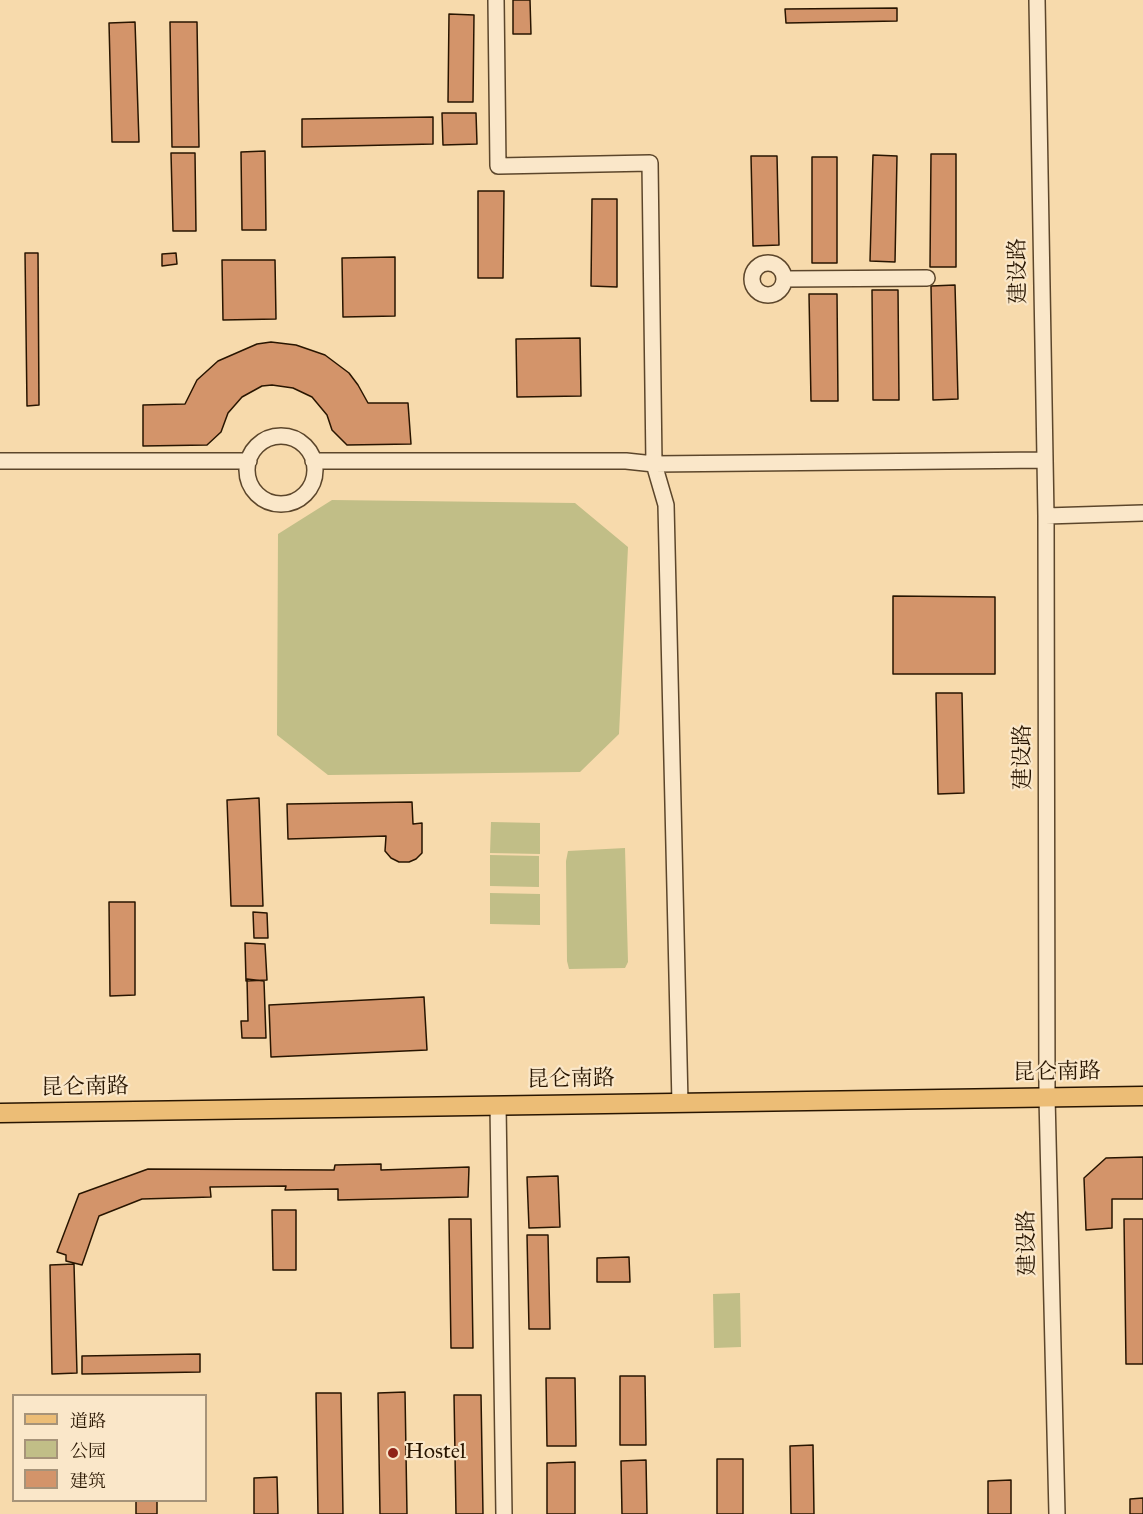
<!DOCTYPE html>
<html>
<head>
<meta charset="utf-8">
<style>
	body { margin:0 }
	#map { position:relative; width:1143px; height:1514px; overflow:hidden; background:#f7daac; font-family:"IM FELL Great Primer","Noto Serif SC",serif }
	canvas { display:block }
	.legend { position:absolute; left:12px; top:1394px; width:195px; height:108px; box-sizing:border-box; background:#fae7c9; border:2px solid #a69379; margin:0; padding:8px 10px; list-style:none; font-size:18px; color:#281500 }
	.legend li { display:flex; align-items:center; gap:12px; height:30px }
	.legend b { width:30px; border:2px solid #a69379 }
</style>
</head>
<body>
<div id="map">
<canvas width="1143" height="1514"></canvas>
<ul class="legend">
<li><b style="height:8px;background:#ecbd76"></b>道路</li>
<li><b style="height:16px;background:#c1be87"></b>公园</li>
<li><b style="height:16px;background:#d3946a"></b>建筑</li>
</ul>
</div>
<script>
const ctx = document.querySelector('canvas').getContext('2d');
ctx.lineJoin = 'round';
function paint(path, color) { ctx.fillStyle = color; ctx.fill(path, 'evenodd'); }
function trace(path, color, width, dash) { ctx.strokeStyle = color; ctx.lineWidth = width; ctx.lineCap = dash ? 'butt' : 'round'; ctx.setLineDash(dash || []); ctx.stroke(path); }
function label(font, color, halo, rows, align = 'center') {
  ctx.font = font + ' "IM FELL Great Primer","Noto Serif SC",serif'; ctx.lineWidth = 4.5; ctx.setLineDash([]); ctx.textBaseline = 'middle'; ctx.strokeStyle = halo; ctx.fillStyle = color; for (const [text, x, y, turn = 0] of rows) {
    ctx.save(); ctx.translate(x, y); ctx.rotate((+turn || 0) * Math.PI / 180); ctx.textAlign = isNaN(turn) ? turn : align; if (halo) ctx.strokeText(text, 0, 0); ctx.fillText(text, 0, 0); ctx.restore();
  }
}
const green = new Path2D(`
	M 332,500 L 575,503 L 628,547 L 619,734 L 580,772 L 328,775 L 277,735 L 278,534 Z
	M 491,822 L 540,823 L 540,854 L 490,853 Z
	M 625,848 L 628,962 L 625,968 L 569,969 L 567,961 L 566,861 L 568,851 Z
	M 490,855 L 539,856 L 539,887 L 490,886 Z
	M 490,893 L 540,894 L 540,925 L 490,924 Z
	M 740,1293 L 741,1347 L 714,1348 L 713,1294 Z`);
const building = new Path2D(`
	M 513,0 L 530,0 L 531,34 L 513,34 Z
	M 897,8 L 897,21 L 786,23 L 785,9 Z
	M 449,14 L 474,15 L 473,102 L 448,102 Z
	M 135,22 L 139,142 L 112,142 L 109,23 Z
	M 170,22 L 197,22 L 199,147 L 172,147 Z
	M 442,113 L 476,113 L 477,144 L 443,145 Z
	M 433,117 L 433,144 L 302,147 L 302,119 Z
	M 265,151 L 266,230 L 242,230 L 241,152 Z
	M 171,153 L 195,153 L 196,231 L 173,231 Z
	M 931,154 L 956,154 L 956,267 L 930,267 Z
	M 873,155 L 897,156 L 895,262 L 870,261 Z
	M 751,156 L 777,156 L 779,245 L 753,246 Z
	M 812,157 L 837,157 L 837,263 L 812,263 Z
	M 478,191 L 504,191 L 503,278 L 478,278 Z
	M 592,199 L 617,199 L 617,287 L 591,286 Z
	M 25,253 L 38,253 L 39,405 L 27,406 Z
	M 176,253 L 177,264 L 162,266 L 162,254 Z
	M 395,257 L 395,316 L 343,317 L 342,258 Z
	M 222,260 L 275,260 L 276,319 L 223,320 Z
	M 955,285 L 958,399 L 933,400 L 931,286 Z
	M 872,290 L 898,290 L 899,400 L 873,400 Z
	M 809,294 L 837,294 L 838,401 L 811,401 Z
	M 580,338 L 581,396 L 517,397 L 516,339 Z
	M 271,342 L 296,345 L 325,355 L 349,373 L 358,385 L 368,403 L 408,403 L 411,444 L 347,445 L 332,430 L 327,415 L 312,397 L 293,388 L 272,385 L 262,386 L 242,397 L 228,413 L 221,432 L 207,445 L 143,446 L 143,405 L 185,404 L 197,380 L 218,361 L 257,344 Z
	M 893,596 L 995,597 L 995,674 L 893,674 Z
	M 936,693 L 962,693 L 964,793 L 938,794 Z
	M 259,798 L 263,906 L 231,906 L 227,800 Z
	M 412,802 L 413,824 L 422,823 L 422,853 L 416,859 L 409,862 L 399,862 L 391,858 L 385,851 L 386,836 L 288,839 L 287,804 Z
	M 109,902 L 135,902 L 135,995 L 110,996 Z
	M 253,912 L 267,913 L 268,938 L 254,938 Z
	M 245,943 L 265,944 L 267,980 L 246,981 Z
	M 247,979 L 264,981 L 266,1038 L 242,1038 L 241,1021 L 248,1021 Z
	M 424,997 L 427,1050 L 271,1057 L 269,1005 Z
	M 1143,1157 L 1143,1199 L 1112,1199 L 1112,1228 L 1086,1230 L 1084,1178 L 1106,1158 Z
	M 381,1164 L 381,1170 L 469,1167 L 468,1197 L 338,1200 L 338,1189 L 285,1190 L 286,1186 L 210,1187 L 211,1197 L 142,1199 L 99,1216 L 82,1265 L 66,1261 L 66,1255 L 57,1252 L 79,1194 L 148,1169 L 334,1170 L 335,1165 Z
	M 558,1176 L 560,1227 L 529,1228 L 527,1177 Z
	M 272,1210 L 296,1210 L 296,1270 L 273,1270 Z
	M 449,1219 L 471,1219 L 473,1348 L 451,1348 Z
	M 1124,1219 L 1143,1219 L 1143,1364 L 1126,1364 Z
	M 527,1235 L 548,1235 L 550,1329 L 529,1329 Z
	M 629,1257 L 630,1282 L 597,1282 L 597,1258 Z
	M 74,1264 L 77,1373 L 52,1374 L 50,1265 Z
	M 200,1354 L 200,1372 L 82,1374 L 82,1356 Z
	M 620,1376 L 645,1376 L 646,1445 L 620,1445 Z
	M 546,1378 L 575,1378 L 576,1446 L 547,1446 Z
	M 405,1392 L 407,1514 L 380,1514 L 378,1393 Z
	M 316,1393 L 341,1393 L 343,1514 L 318,1514 Z
	M 454,1395 L 481,1395 L 483,1514 L 456,1514 Z
	M 813,1445 L 814,1514 L 791,1514 L 790,1446 Z
	M 717,1459 L 743,1459 L 743,1514 L 717,1514 Z
	M 646,1460 L 647,1514 L 622,1514 L 621,1461 Z
	M 575,1462 L 575,1514 L 547,1514 L 547,1463 Z
	M 277,1477 L 278,1514 L 254,1514 L 254,1478 Z
	M 1011,1480 L 1011,1514 L 988,1514 L 988,1481 Z
	M 1143,1498 L 1143,1514 L 1130,1514 L 1130,1499 Z
	M 136,1500 L 157,1500 L 157,1514 L 136,1514 Z`);
const minor = new Path2D(`
	M 496,0 L 498,166 L 650,163 L 654,464 L 666,505 L 680,1103
	M 1037,0 L 1046,516 L 1047,1097 L 1057,1514
	M752 279a16 16 0 1 1 32 0a16 16 0 1 1-32 0Z
	M 784,279 L 927,278
	M247 470a34 34 0 1 1 68 0a34 34 0 1 1-68 0Z
	M 0,461 L 249,461
	M 313,461 L 626,461 L 654,464 L 1045,460
	M 1046,516 L 1143,513
	M 498,1105 L 504,1514`);
const major = new Path2D(`
	M 0,1113 L 1143,1096`);
const markers = [
	[393,1453,6,"#8f2418"]
];
const streetNames = [
	["建设路",1019,271,-91],
	["建设路",1024,757,-90],
	["昆仑南路",1057,1073,-1],
	["昆仑南路",571,1080,-1],
	["昆仑南路",85,1088,-1],
	["建设路",1028,1243,-91]
];
const poiNames = [
	["Hostel",405,1453]
];
paint(green, '#c1be87');
paint(building, '#d3946a');
trace(building, '#281500', 1.5);
trace(minor, '#5c462b', 18);
trace(major, '#281500', 21);
trace(minor, '#fae7c9', 15);
trace(major, '#ecbd76', 18);
for (const [x, y, r, color] of markers) { const dot = new Path2D(); dot.arc(x, y, r, 0, 2 * Math.PI); ctx.fillStyle = color; ctx.fill(dot); trace(dot, '#fae7c9', 2); }
label('22px', '#281500', '#fae7c9', streetNames);
label('22px', '#281500', '#fae7c9', poiNames, 'left');
</script>
</body>
</html>
